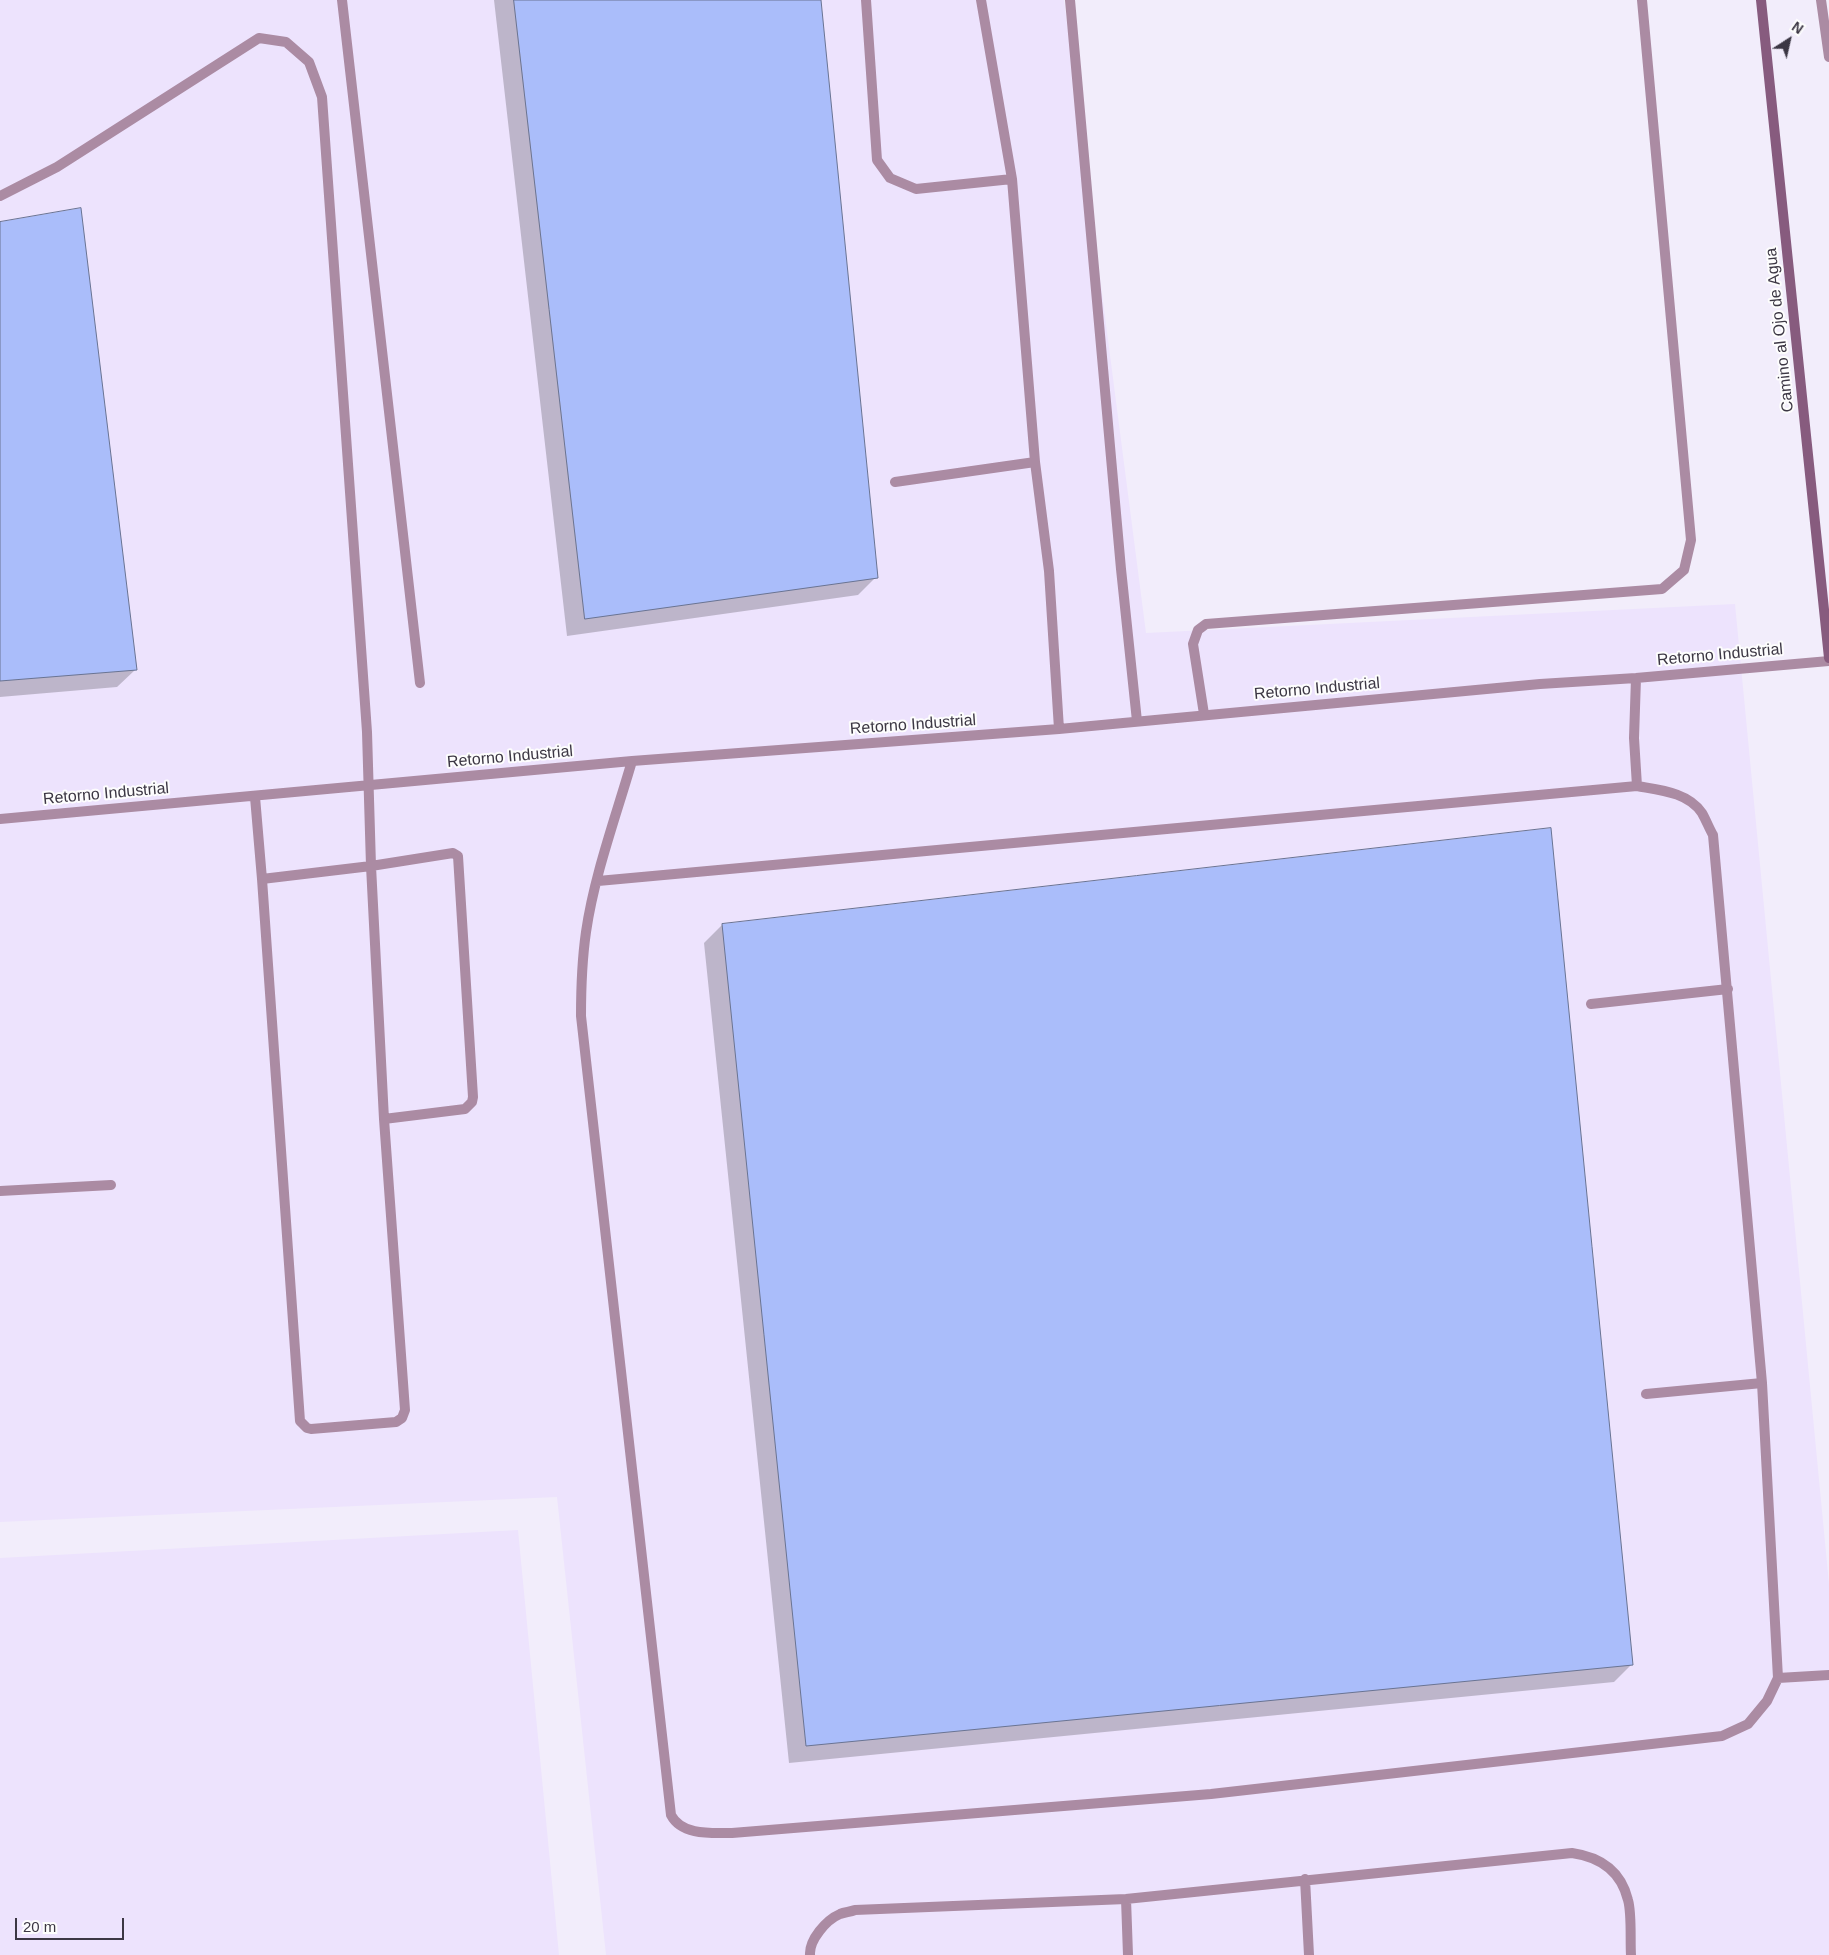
<!DOCTYPE html>
<html>
<head>
<meta charset="utf-8">
<style>
	body { margin:0 }
	#map { position:relative; width:1829px; height:1955px; overflow:hidden; background:#f2edfb; font-family:Arial,sans-serif }
	canvas { display:block }
	.north { position:absolute; left:1764px; top:15px; width:50px; height:50px; -webkit-text-stroke:4px #fdfdfd; paint-order:stroke; rotate:35deg; font-size:14px; font-weight:700; line-height:20px; text-align:center; color:#3c3744 }
	.north::after { content:''; display:block; margin:auto; width:18px; height:22px; background:#3c3744; clip-path:polygon(50% 0,100% 100%,50% 72%,0 100%) }
	.scale { position:absolute; left:15px; top:1918px; width:109px; height:22px; box-sizing:border-box; border:2px solid #3c3744; border-top:0; padding-left:6px; font-size:15px; line-height:18px; white-space:nowrap; color:#3c3744; -webkit-text-stroke:4px #fdfdfd; paint-order:stroke }
</style>
</head>
<body>
<div id="map">
<canvas width="1829" height="1955"></canvas>
<div class="north">N</div>
<div class="scale">20 m</div>
</div>
<script>
const ctx = document.querySelector('canvas').getContext('2d');
ctx.lineJoin = 'round';
function paint(path, color) { ctx.fillStyle = color; ctx.fill(path, 'evenodd'); }
function trace(path, color, width, dash) { ctx.strokeStyle = color; ctx.lineWidth = width; ctx.lineCap = dash ? 'butt' : 'round'; ctx.setLineDash(dash || []); ctx.stroke(path); }
function label(font, color, halo, rows, align = 'center') {
  ctx.font = font + ' Arial,sans-serif'; ctx.lineWidth = 4; ctx.setLineDash([]); ctx.textBaseline = 'middle'; ctx.strokeStyle = halo; ctx.fillStyle = color; for (const [text, x, y, turn = 0] of rows) {
    ctx.save(); ctx.translate(x, y); ctx.rotate((+turn || 0) * Math.PI / 180); ctx.textAlign = isNaN(turn) ? turn : align; if (halo) ctx.strokeText(text, 0, 0); ctx.fillText(text, 0, 0); ctx.restore();
  }
}
const built = new Path2D(`
	M 0,0 L 1064,0 L 1146,633 L 1735,604 L 1829,1584 L 1829,1955 L 606,1955 L 557,1497 L 0,1522 Z
	M 518,1530 L 559,1955 L 0,1955 L 0,1558 Z`);
const shadow = new Path2D(`
	M 494,0 L 819,0 L 876,577 L 858,595 L 567,636 Z
	M 0,224 L 135,670 L 117,687 L 0,697 Z
	M 722,925 L 1632,1664 L 1614,1682 L 789,1763 L 704,943 Z`);
const building = new Path2D(`
	M 514,0 L 821,0 L 878,578 L 585,619 Z
	M 81,208 L 137,670 L 0,681 L 0,222 Z
	M 1551,828 L 1633,1665 L 806,1746 L 722,924 Z`);
const lane = new Path2D(`
	M 342,0 L 420,683
	M 866,0 L 877,160 L 890,178 L 916,189 L 1012,179
	M 981,0 L 1012,179 L 1035,462 L 1049,571 L 1059,729
	M 1070,0 L 1121,569 L 1137,721
	M 0,196 L 57,167 L 259,38 L 286,42 L 309,62 L 322,97 L 367,732 L 371,866 L 384,1119 L 405,1410 L 402,1418 L 396,1422 L 311,1429 L 307,1428 L 300,1421 L 262,879 L 255,797
	M 895,482 L 1035,462
	M 1636,678 L 1634,738 L 1637,786
	M 1204,714 L 1193,644 L 1198,630 L 1206,624 L 1662,589 L 1684,570 L 1691,540 L 1642,0
	M 0,819 L 632,761 L 1059,729 L 1540,684 L 1636,678 L 1829,661
	M 262,879 L 371,866 L 453,853 L 458,856 L 473,1097 L 472,1102 L 465,1109 L 384,1119
	M 598,881 L 1637,786 C 1659,790 1688,792 1702,813 C 1706,820 1709,828 1713,835 L 1762,1383 L 1778,1678 L 1767,1701 L 1748,1724 L 1722,1736 L 1211,1794 L 732,1833 C 712,1833 682,1836 671,1815 L 581,1016 C 581,988 582,960 586,932 C 594,876 616,816 632,761
	M 1591,1004 L 1728,989
	M 0,1191 L 111,1185
	M 1646,1394 L 1762,1383
	M 1778,1678 L 1829,1675
	M 1305,1879 L 1309,1955
	M 1126,1899 L 1128,1955
	M 810,1955 C 809,1940 826,1920 840,1914 C 845,1912 850,1912 855,1910 L 1126,1899 L 1572,1853 C 1600,1857 1621,1871 1628,1900 C 1632,1914 1630,1940 1631,1955`);
const street = new Path2D(`
	M 1821,0 L 1829,57`);
const secondary = new Path2D(`
	M 1761,0 L 1829,658`);
const streetNames = [
	["Camino al Ojo de Agua",1780,330,-96],
	["Retorno Industrial",1720,655,-5],
	["Retorno Industrial",1317,689,-5],
	["Retorno Industrial",913,725,-4],
	["Retorno Industrial",510,757,-5],
	["Retorno Industrial",106,794,-5]
];
paint(built, '#ede3fd');
paint(shadow, '#0003');
paint(building, '#aabdfa');
trace(building, '#6a7493', 1);
trace(lane, '#ab8ba3', 10);
trace(street, '#ab8ba3', 10);
trace(secondary, '#875b7e', 10);
label('16px', '#3c3744', '#fdfdfd', streetNames);
</script>
</body>
</html>
